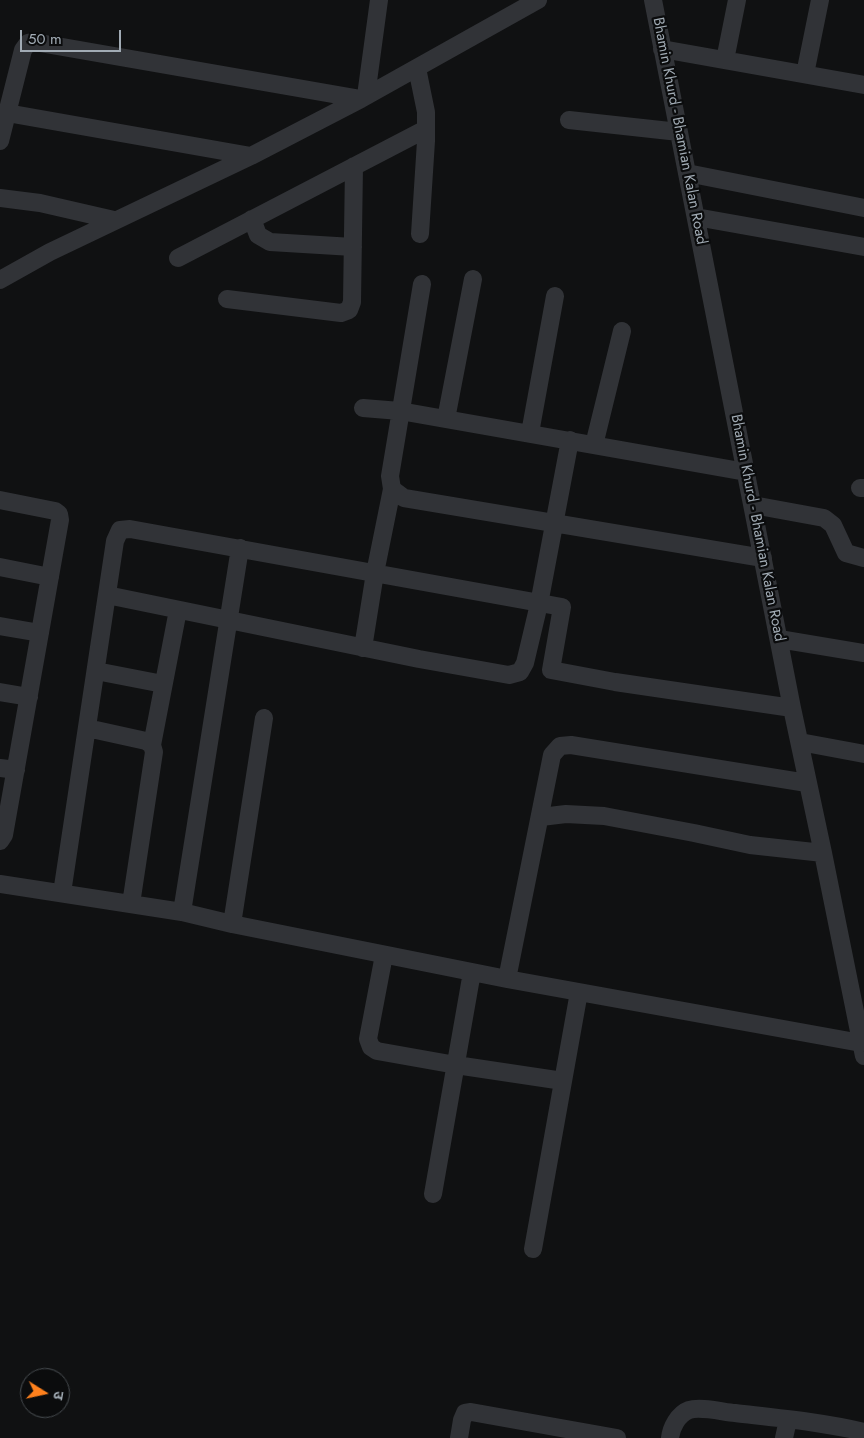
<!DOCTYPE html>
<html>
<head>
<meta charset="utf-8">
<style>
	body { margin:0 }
	#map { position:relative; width:864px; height:1438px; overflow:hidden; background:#101112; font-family:Jost,"Noto Sans Devanagari",sans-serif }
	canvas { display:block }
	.north { position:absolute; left:20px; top:1368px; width:50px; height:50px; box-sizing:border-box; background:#0b0c0d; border:1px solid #474c50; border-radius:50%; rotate:100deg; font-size:14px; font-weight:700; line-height:20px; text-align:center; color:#a1abb4 }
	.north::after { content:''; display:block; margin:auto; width:18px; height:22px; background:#fe811d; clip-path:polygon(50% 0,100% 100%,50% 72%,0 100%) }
	.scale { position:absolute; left:20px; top:30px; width:101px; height:22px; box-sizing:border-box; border:2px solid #a1abb4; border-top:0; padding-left:6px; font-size:15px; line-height:18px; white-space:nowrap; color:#a1abb4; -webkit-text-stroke:4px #0b0c0d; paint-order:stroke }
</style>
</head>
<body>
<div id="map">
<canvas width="864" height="1438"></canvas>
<div class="north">उ</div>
<div class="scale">50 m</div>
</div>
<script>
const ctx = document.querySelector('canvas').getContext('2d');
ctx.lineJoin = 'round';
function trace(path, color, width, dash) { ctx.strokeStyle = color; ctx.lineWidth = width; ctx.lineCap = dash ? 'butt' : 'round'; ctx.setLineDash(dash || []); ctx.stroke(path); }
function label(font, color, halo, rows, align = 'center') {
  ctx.font = font + ' Jost,sans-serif'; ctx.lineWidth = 4.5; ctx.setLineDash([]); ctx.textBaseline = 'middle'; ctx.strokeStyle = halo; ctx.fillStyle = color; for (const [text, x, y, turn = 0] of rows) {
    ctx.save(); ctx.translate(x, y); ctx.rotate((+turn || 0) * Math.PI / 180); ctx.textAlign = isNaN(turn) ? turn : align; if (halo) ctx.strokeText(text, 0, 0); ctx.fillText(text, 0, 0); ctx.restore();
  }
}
const minor = new Path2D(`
	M 653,0 L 792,708 L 823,853 L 864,1056
	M 662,49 L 864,85
	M 725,60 L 737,0
	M 417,68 L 426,112 L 426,141 L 420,234
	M 805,74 L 820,0
	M 366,96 L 379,0
	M 7,113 L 251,156
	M 569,120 L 679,132
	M 0,141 L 23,50 L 28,43 L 34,42 L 361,99
	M 687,173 L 864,208
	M 0,198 L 40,203 L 114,220
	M 696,217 L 864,247
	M 252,219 L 258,235 L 270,242 L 353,247
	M 178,258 L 426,129
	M 0,280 L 50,252 L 251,156 L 361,99 L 538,0
	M 422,284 L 390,476 L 392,489 L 404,498 L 763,558
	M 227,299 L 341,313 L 349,310 L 352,302 L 354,166
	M 363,408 L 400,411 L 746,472
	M 446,419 L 473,279
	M 530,433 L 555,296
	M 594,445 L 622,331
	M 860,488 L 864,488
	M 0,500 L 55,511 L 59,514 L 60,520 L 4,835 L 0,841
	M 753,505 L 824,518 L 833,525 L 846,553 L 864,558
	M 0,567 L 50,577
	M 107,595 L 419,659 L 509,675 L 520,672 L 525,663 L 539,604 L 570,440
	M 0,626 L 40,633
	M 779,639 L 864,653
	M 363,648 L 375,573 L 392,489
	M 96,671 L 163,684
	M 0,692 L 29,697
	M 87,728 L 146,741 L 152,745 L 154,752 L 131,904
	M 800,742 L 864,754
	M 152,745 L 178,610
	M 0,768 L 16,770
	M 541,817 L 566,814 L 604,816 L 694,833 L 750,845 L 823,853
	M 0,884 L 182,912 L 232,924 L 507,979 L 861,1043
	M 62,893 L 115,541 L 120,530 L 130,529 L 562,607 L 551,670 L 615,682 L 792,708
	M 182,912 L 240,548
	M 232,924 L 264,718
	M 384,955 L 368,1039 L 371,1047 L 377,1051 L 456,1065 L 563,1081
	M 507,979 L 552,755 L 560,746 L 571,745 L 807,783
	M 433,1194 L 472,972
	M 533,1249 L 579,992
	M 459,1438 L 462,1420 L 465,1413 L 471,1412 L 617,1438
	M 670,1438 C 671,1428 678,1414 689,1410 C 700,1406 723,1412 735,1413 C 778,1418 822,1422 864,1432
	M 784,1438 L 788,1420`);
const streetNames = [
	["Bhamin Khurd - Bhamian Kalan Road",679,131,79],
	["Bhamin Khurd - Bhamian Kalan Road",757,528,79]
];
trace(minor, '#313337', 18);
label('15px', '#a1abb4', '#0b0c0d', streetNames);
</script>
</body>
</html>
